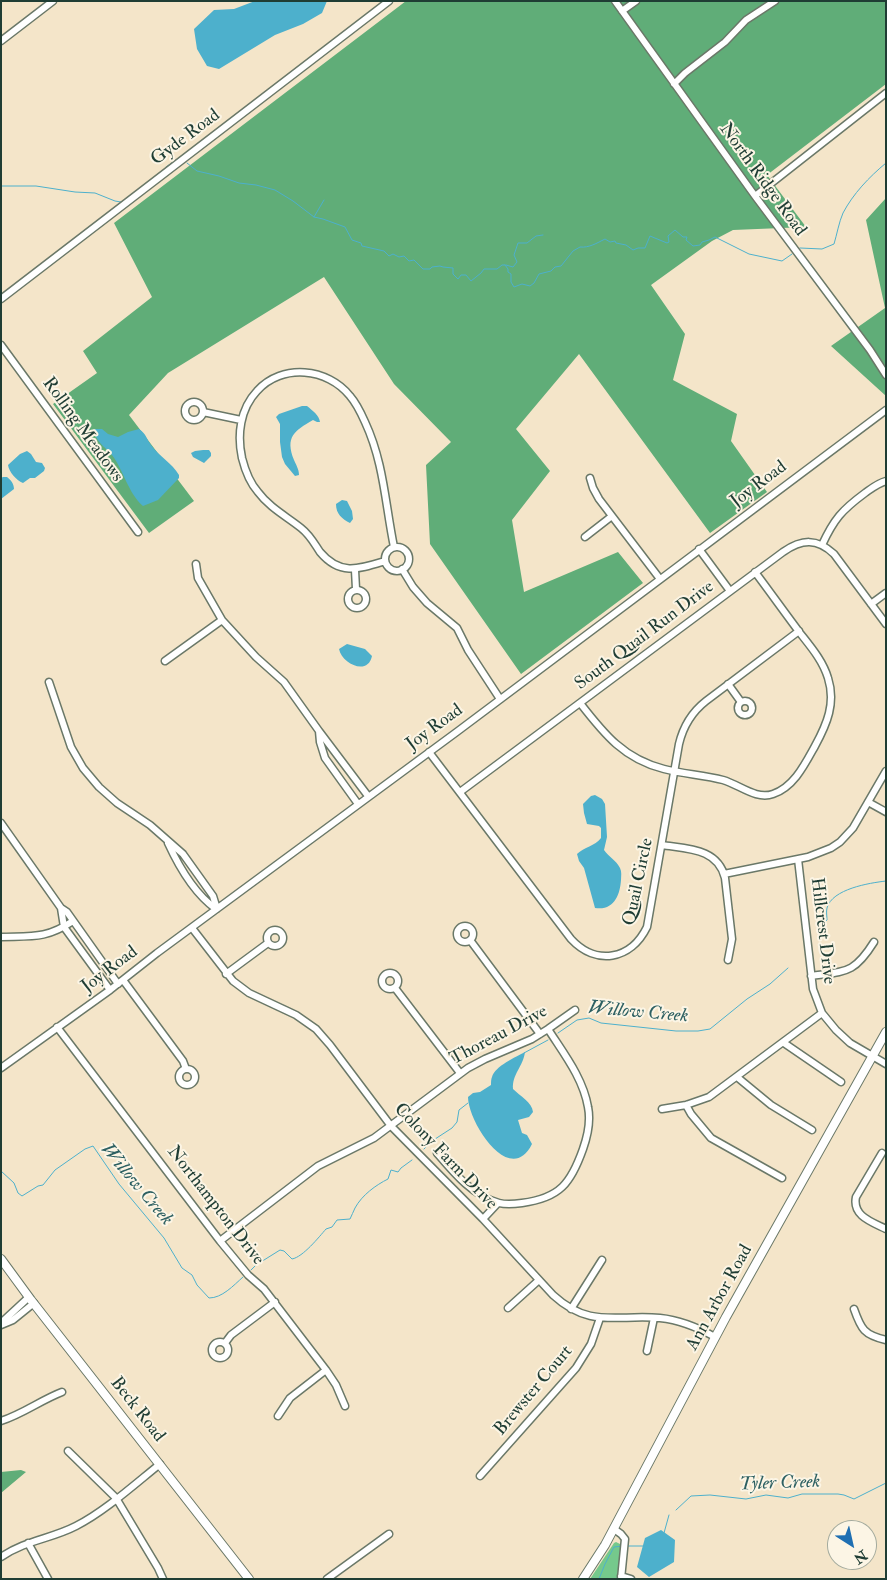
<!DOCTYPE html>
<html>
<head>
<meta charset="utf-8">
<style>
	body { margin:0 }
	#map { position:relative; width:887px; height:1580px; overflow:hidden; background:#f4e5c9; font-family:"IM FELL Double Pica",serif }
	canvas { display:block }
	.frame { position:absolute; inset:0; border:2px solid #1f3d34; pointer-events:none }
	.north { position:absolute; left:827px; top:1520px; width:50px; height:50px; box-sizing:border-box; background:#fcf5e5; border:1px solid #a4ab9e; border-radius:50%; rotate:145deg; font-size:14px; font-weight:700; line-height:20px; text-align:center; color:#1f3d34 }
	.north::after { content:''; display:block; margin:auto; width:18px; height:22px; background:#1f6fb2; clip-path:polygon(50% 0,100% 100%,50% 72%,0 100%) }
</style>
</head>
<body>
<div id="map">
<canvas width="887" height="1580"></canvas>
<div class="frame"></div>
<div class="north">N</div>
</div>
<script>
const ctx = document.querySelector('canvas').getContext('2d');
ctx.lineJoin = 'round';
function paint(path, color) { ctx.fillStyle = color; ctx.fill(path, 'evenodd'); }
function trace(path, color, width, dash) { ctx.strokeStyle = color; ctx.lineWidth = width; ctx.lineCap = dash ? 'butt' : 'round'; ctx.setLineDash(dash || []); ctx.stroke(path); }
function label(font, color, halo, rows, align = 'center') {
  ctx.font = font + ' "IM FELL Double Pica",serif'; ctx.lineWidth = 4; ctx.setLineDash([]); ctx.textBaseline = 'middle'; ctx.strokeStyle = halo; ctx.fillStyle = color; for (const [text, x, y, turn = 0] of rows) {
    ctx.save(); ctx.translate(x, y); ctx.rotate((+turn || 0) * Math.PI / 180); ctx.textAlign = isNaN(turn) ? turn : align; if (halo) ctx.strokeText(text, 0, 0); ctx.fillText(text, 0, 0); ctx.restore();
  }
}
const green = new Path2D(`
	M 616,1542 L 622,1545 L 617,1579 L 590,1579 L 614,1543 Z`);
const forest = new Path2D(`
	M 406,1 L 886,1 L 886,84 L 767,175 L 806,227 L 733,230 L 712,241 L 651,285 L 685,334 L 673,380 L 737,414 L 731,441 L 767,492 L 710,533 L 579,354 L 516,429 L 550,471 L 512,520 L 524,592 L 618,552 L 643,583 L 521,674 L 430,544 L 426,465 L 451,442 L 394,384 L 324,277 L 168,373 L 129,415 L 194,501 L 149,533 L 53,404 L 97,373 L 83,351 L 152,297 L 114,223 Z
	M 886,198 L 886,396 L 831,346 L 885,308 L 866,220 Z
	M 21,1470 L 26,1472 L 1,1493 L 1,1472 Z`);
const water = new Path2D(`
	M 255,1 L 327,1 L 322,13 L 303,24 L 275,35 L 219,69 L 207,66 L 197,49 L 194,29 L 214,10 L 234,9 Z
	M 302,406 L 307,406 C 313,411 319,415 320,422 L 317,422 L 313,420 C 294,431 285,437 294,460 C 296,465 299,469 299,475 L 295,476 L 285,464 L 282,457 L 280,442 L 280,424 L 276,417 L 279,414 Z
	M 94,429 L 102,429 L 108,434 L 118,437 L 128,432 L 139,429 C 147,435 146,438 151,445 C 159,456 172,463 179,475 L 179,478 L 158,500 L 143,506 C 128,493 124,471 112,455 C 105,447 94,440 94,429 Z
	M 203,450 L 209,450 L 211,453 L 211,456 L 204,463 L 193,457 L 191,453 L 195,451 Z
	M 27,451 L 31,454 L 36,462 L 42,463 L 45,468 L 44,471 L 35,478 L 30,478 L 23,483 C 16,480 9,472 8,465 L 20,454 Z
	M 3,477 L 7,477 C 11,480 14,484 14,489 L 1,499 L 1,478 Z
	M 342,500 L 347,501 L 352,511 L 353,519 L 350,523 C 342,519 336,514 336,504 Z
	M 347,644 L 365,649 L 372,656 C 368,676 342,664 339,649 Z
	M 595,795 L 602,799 L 605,804 L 607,837 L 604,850 C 609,857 616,860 620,868 C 622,872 621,876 621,880 C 620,895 614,911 595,908 L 584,868 L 579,861 L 577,854 C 584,847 595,846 601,838 L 601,828 L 599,826 L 587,824 L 584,813 L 583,804 L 591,796 Z
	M 525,1052 C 523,1067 512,1074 513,1089 C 520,1096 532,1102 533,1112 L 529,1117 L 518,1120 L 522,1133 L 527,1135 L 532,1144 C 510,1188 468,1122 468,1097 L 473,1093 L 480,1092 L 491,1085 C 491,1082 491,1079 492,1077 C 495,1066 516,1057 525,1052 Z
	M 661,1530 L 675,1540 L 674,1562 L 649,1577 L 637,1567 L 645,1538 Z`);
const stream = new Path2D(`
	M 187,163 L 197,171 L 219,176 L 239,183 L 256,185 L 275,190 L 293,201 L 314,217 L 323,219 L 345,227 L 352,240 L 361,243 L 362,246 L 384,251 L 389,256 L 393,254 L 399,257 L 404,256 L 409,261 L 414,260 L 423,269 L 430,269 L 432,267 L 440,266 L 443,267 L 453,268 L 453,274 L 458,279 L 461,275 L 466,275 L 471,281 L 481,273 L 484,269 L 497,269 L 502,265 L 505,265
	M 166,167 L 176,160
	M 1,186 L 36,186 L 75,192 L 95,193 L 115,201 L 121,202 L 125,200
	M 128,197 L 161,172
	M 314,217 L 324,200
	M 800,248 L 822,249 L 834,244 C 837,234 839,222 843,213 C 853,194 869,177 886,163
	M 505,265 L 508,269 L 508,272 L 511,274 L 511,282 L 514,287 L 522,284 L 530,286 L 534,283 L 539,274 L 551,271 L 555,267 L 561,266 L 573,251 L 580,247 C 589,248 597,243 605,239 L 610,242 L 615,241 L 616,243 L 626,245 L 633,250 L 638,248 L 645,248 L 650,236 L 667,243 L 669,242 L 668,236 L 675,230 L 683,237 L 687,237 L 686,240 L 693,246 L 700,245 L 702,242 L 709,240 L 715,237 L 749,254 L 782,261 L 792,254
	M 506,265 L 513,267 L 517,262 L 514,255 L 518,243 L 527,243 L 536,236 L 543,235
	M 821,929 L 823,923 L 827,920 C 827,916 826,912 827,908 C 832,889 869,883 886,881
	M 558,1033 L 577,1020 L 589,1018 L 601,1023 L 676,1031 L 698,1031 L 710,1029 L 747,999 L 770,984 L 788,968
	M 524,1053 L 548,1040
	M 1,1146 L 1,1147
	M 424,1149 L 432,1141 L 452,1128 L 457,1122 L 459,1110 L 468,1103
	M 1,1171 L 14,1183 L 18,1193 L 22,1196 L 38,1186 L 43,1185 L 55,1170 L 85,1149 L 93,1146 L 119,1184 L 164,1238 L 182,1268 L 192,1275 L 197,1285 L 209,1298 C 222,1298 233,1286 243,1277
	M 251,1270 L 256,1265 L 280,1250 L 284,1251 L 292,1259 C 303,1257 319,1237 326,1229 L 332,1227 L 337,1220 L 350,1219 C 352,1215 353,1212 355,1208 C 362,1195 376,1185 388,1179 L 391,1170 L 398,1172 L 401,1168 L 412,1160
	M 676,1510 L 691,1496 L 710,1495 L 746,1499 L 766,1495 L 788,1498 L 802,1494 L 838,1494 L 844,1495 L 854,1499 L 886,1483
	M 664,1533 L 669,1515
	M 627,1546 L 643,1546
	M 599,1579 L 605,1564 L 614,1547 L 623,1546`);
const minor = new Path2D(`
	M 615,1 L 755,196 L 870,350 L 886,375
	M 622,11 L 636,1
	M 1,41 L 53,1
	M 674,84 L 685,73 L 725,42 L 746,20 L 775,1
	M 755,196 L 886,93
	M 1,299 L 389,1
	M 1,345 L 138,532
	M185 411a9 9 0 1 1 18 0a9 9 0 1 1-18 0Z
	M 203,412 L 241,420
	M 590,478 L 593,488 L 599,499 L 660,579
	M 585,537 L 612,516
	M 822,545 C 834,519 842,510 865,493 C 872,488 878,483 886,481
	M385 559a12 12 0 1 1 24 0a12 12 0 1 1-24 0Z
	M 699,549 L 730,591
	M 385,561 C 359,569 340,576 320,552 C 314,543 310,535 301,528 C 286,516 270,508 258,492 C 250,483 245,470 242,458 C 237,435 240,409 257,391 C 282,363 328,368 350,396 C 357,404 361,413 365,422 C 384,463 385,503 394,547
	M 196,564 L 198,578 L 222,620 L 256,657 L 284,682 L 319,731
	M 402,569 L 413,587 L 427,603 L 457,628 L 468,650 L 500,699
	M 355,570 L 356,589
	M348 599a9 9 0 1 1 18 0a9 9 0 1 1-18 0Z
	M 871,604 L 886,593
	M 165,661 L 222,620
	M 49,682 L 71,747 L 83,768 L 99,787 L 117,803 L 150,825 L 183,854 L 213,896 L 217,909
	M 728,684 L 741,702
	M738 708a7 7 0 1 1 14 0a7 7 0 1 1-14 0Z
	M 580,703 C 604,734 624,759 664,769 C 683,774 704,775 723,780 C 740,785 756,800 773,794 C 794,787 805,764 815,746 C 827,724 836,703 828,678 C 823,661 811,647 800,633 C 785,613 770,592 755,572
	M 429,752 L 571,939 C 596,966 631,960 647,927 L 679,744 C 683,727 692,712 706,701 L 799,631
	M 460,792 L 783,552 C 802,539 817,538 834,554 L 886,624
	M 868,802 L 886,812
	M 358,804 L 325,758 L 320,742 L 319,731 L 368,796
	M 1,823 L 61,908 L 67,912 L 118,984
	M 168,843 C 179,867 195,894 216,909
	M 662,845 C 687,849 718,848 725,878 L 732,939 L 728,960
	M 798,859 L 813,989 L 822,1013 L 836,1030 L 850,1043 L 886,1064
	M 724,874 L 808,857 L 831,848 L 840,842 L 853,828 L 886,771
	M 61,908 L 64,927 L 110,990
	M457 934a8 8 0 1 1 16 0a8 8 0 1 1-16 0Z
	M 192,928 L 233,981 L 249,993 L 296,1015 L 316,1029 L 330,1045 L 391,1126 L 483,1219 L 553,1295 C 590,1329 617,1314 660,1318 C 680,1320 697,1327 715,1337
	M267 938a8 8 0 1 1 16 0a8 8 0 1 1-16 0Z
	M 1,937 C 32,936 46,939 73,921
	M 470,940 L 540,1034
	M382 981a8 8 0 1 1 16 0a8 8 0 1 1-16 0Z
	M 226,974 L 268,943
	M 811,976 C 846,971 854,974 874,942
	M 123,980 L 183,1061 L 186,1069
	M 395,988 L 460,1073
	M 57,1027 L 220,1241 L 248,1275 L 264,1289 L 326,1370 L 336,1385 L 345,1406
	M 784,1043 L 841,1082
	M 1,1068 L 110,990 L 157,953 L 458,731 L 886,410
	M179 1077a8 8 0 1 1 16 0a8 8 0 1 1-16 0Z
	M 737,1077 L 771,1105 L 812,1130
	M 686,1105 L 691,1114 L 711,1138 L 782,1178
	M 662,1109 L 686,1105 L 709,1097 L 822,1013
	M 437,1153 C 454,1173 473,1196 499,1203 C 507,1205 515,1204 522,1203 C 560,1198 571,1183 583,1149 C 588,1135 591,1122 588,1107 C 583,1078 564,1054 548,1029
	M 882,1153 L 856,1197 C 852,1216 872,1222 886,1229
	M 483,1219 L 498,1203
	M 220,1241 L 318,1166 L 374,1138 L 468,1068 L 485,1059 L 532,1039 L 548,1029 L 575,1010
	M 508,1308 L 539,1280
	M 571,1309 L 602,1260
	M 854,1309 C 861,1329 864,1335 886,1340
	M 1,1323 L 29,1297
	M 1,1325 L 13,1320 L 34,1303
	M212 1350a8 8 0 1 1 16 0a8 8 0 1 1-16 0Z
	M 225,1343 L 231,1335 L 275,1302
	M 647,1351 L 654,1318
	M 278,1416 L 290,1398 L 326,1370
	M 1,1421 C 23,1414 41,1400 62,1392
	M 68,1451 L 116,1498 L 158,1568 L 163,1579
	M 480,1476 L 576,1368 L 591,1344 L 600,1318
	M 614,1529 L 621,1534 L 625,1539 L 621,1579
	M 28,1543 L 48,1579
	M 1,1557 C 26,1540 51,1539 76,1526 C 104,1512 135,1484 160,1464
	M 621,1576 L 631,1579
	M 327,1579 L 389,1534`);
const major = new Path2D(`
	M 1,1259 L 31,1300 L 249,1579
	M 583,1579 L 605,1545 L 726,1317 L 886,1032`);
const streetNames = [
	["Gyde Road",186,138,-37],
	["North Ridge Road",762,180,54],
	["Rolling Meadows",82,430,54],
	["Joy Road",759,485,-37],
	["South Quail Run Drive",645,636,-37],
	["Joy Road",435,728,-36],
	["Quail Circle",639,882,-78],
	["Hillcrest Drive",822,931,83],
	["Joy Road",110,970,-37],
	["Thoreau Drive",499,1036,-28],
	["Colony Farm Drive",445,1157,46],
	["Northampton Drive",215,1206,52],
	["Ann Arbor Road",720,1298,-61],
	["Brewster Court",534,1391,-50],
	["Beck Road",137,1410,52]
];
const waterNames = [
	["Willow Creek",638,1013,5],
	["Willow Creek",136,1185,50],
	["Tyler Creek",780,1484,-2]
];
paint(green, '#75c98c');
paint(forest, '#60ad78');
paint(water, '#4db0cc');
trace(stream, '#4db0cc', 1);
trace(minor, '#6a7868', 9);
trace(major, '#6a7868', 10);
trace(minor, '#fff', 6);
trace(major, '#fff', 8);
label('18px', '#1f3d34', '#fcf5e5', streetNames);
label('italic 19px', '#2d6062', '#fcf5e5', waterNames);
</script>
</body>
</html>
